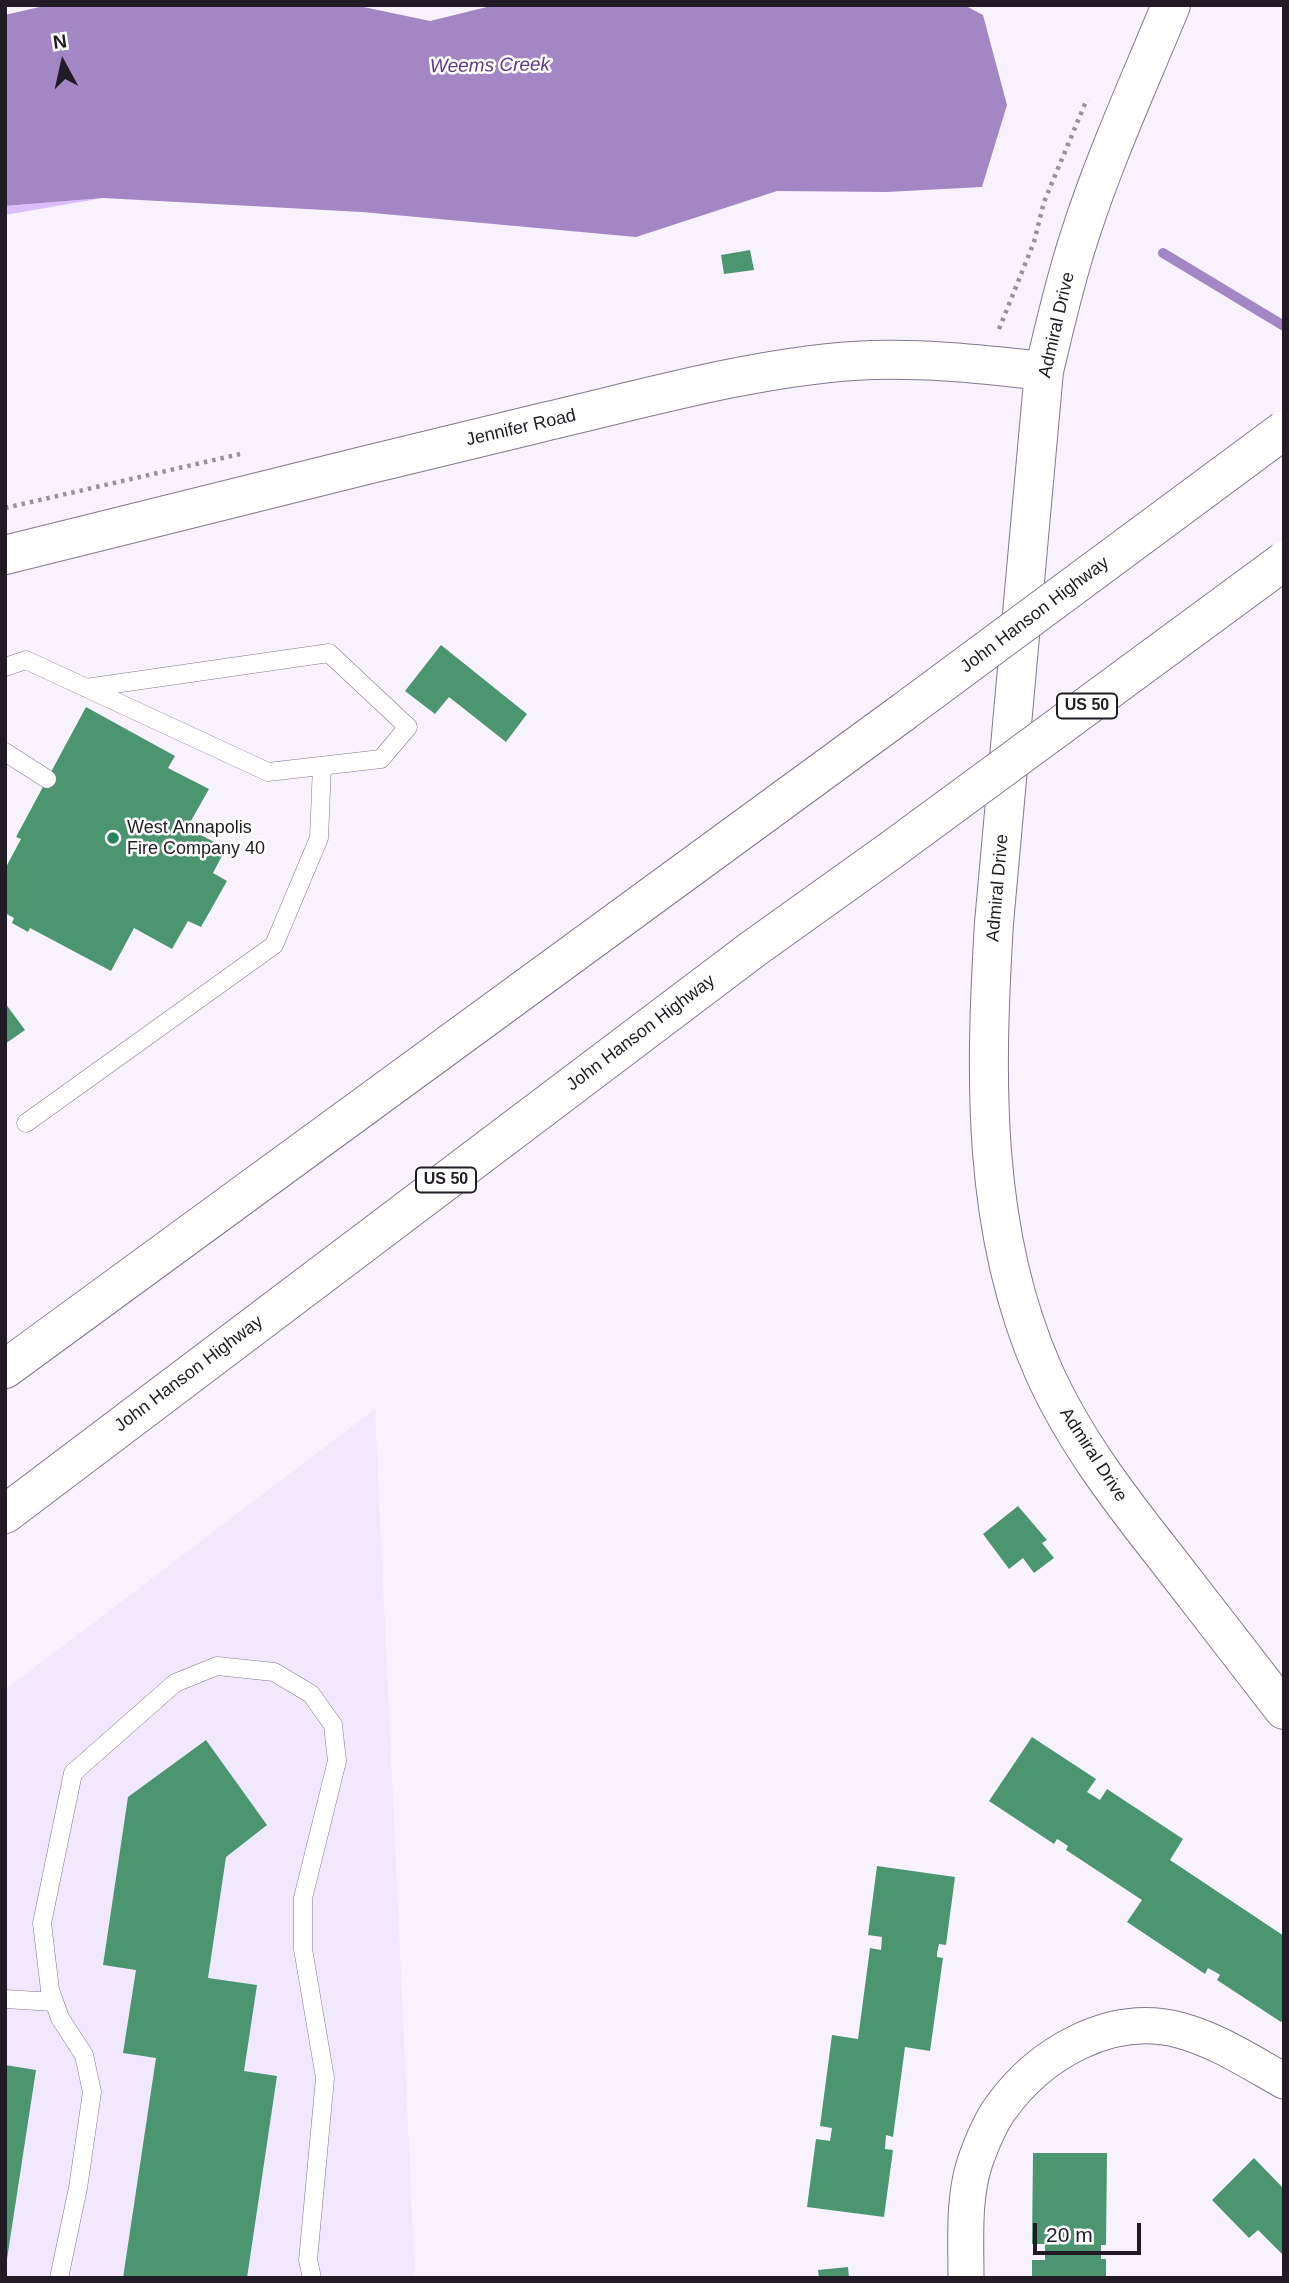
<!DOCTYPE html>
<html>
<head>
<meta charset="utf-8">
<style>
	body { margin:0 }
	#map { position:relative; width:1289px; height:2283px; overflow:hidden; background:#f7f2fd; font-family:Helvetica,sans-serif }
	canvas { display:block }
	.frame { position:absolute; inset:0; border:7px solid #201b25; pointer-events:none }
	.north { position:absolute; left:28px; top:28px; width:70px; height:70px; -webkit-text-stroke:5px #fff; paint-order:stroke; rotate:352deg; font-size:19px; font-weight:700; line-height:28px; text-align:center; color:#201b25 }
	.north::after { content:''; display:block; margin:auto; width:24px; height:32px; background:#201b25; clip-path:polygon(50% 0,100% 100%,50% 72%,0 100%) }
	.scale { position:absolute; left:1033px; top:2223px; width:108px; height:32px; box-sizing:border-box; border:4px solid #201b25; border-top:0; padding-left:9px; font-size:21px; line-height:24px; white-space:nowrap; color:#201b25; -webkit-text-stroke:5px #fff; paint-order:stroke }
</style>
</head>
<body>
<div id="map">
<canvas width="1289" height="2283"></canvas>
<div class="frame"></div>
<div class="north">N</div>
<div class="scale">20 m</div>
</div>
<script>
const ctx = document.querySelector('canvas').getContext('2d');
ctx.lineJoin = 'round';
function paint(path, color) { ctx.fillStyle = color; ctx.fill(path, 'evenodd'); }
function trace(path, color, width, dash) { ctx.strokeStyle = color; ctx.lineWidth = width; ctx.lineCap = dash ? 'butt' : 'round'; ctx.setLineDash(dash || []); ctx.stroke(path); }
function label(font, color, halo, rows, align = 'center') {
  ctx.font = font + ' Helvetica,sans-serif'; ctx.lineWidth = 5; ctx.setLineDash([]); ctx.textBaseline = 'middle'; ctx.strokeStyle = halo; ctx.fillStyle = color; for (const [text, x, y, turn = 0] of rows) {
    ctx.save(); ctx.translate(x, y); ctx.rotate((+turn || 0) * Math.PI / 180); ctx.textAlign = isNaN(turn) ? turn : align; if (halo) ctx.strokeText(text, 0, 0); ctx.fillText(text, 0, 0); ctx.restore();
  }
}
const built = new Path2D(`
	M 375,1409 L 415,2278 L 5,2278 L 5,1690 Z`);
const green = new Path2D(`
	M 103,198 L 5,215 L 5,206 Z`);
const water = new Path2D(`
	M 48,5 L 354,5 L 430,21 L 495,5 L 964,5 L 983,15 L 1007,105 L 982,187 L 886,192 L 777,191 L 636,237 L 362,212 L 103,198 L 5,206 L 5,15 Z`);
const stream = new Path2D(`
	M 1163,253 L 1284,326`);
const building = new Path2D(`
	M 750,250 L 754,270 L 724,274 L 721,255 Z
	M 441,645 L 527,714 L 506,742 L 449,697 L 435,714 L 405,691 Z
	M 86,707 L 175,756 L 168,768 L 209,789 L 187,828 L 226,848 L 213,873 L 227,881 L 201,927 L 188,921 L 172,949 L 134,928 L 111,971 L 30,928 L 28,932 L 12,923 L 14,918 L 5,913 L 5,869 L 21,839 L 16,837 Z
	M 5,1003 L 25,1030 L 5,1044 Z
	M 1018,1506 L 1047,1540 L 1042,1543 L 1054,1558 L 1034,1573 L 1023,1558 L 1009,1569 L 983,1534 Z
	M 1032,1737 L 1096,1779 L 1087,1792 L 1100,1800 L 1107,1789 L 1183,1839 L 1170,1860 L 1284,1936 L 1284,2019 L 1281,2022 L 1217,1980 L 1220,1975 L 1217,1973 L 1208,1968 L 1205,1974 L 1127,1922 L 1142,1900 L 1066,1850 L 1068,1846 L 1059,1840 L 1057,1839 L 1054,1844 L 989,1801 Z
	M 206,1740 L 267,1825 L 226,1857 L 208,1978 L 257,1985 L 244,2071 L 277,2076 L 247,2278 L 123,2278 L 156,2058 L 123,2053 L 136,1970 L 103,1965 L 128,1797 Z
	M 877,1866 L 955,1877 L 946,1945 L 939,1944 L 937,1953 L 937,1957 L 943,1958 L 930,2051 L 905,2047 L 893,2137 L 886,2135 L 885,2149 L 893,2150 L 884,2217 L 807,2207 L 816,2139 L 830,2141 L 832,2128 L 820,2126 L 832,2035 L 858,2039 L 870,1948 L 881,1950 L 882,1937 L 868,1935 Z
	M 5,2065 L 36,2070 L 7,2259 L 5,2259 Z
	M 1033,2153 L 1107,2153 L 1106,2245 L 1101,2245 L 1101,2259 L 1106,2259 L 1106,2278 L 1032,2278 L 1032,2260 L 1045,2260 L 1045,2244 L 1032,2244 Z
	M 1254,2158 L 1284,2189 L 1284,2256 L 1258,2230 L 1249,2238 L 1212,2200 Z
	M 848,2267 L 849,2278 L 819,2278 L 818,2270 Z`);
const path = new Path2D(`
	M 999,329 L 1034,242 L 1044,202 L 1087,99
	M 5,508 L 240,454`);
const service = new Path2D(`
	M 5,667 L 26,660 L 268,772 L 381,759 L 408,727 L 329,653 L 86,688
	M 5,752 L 47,779
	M 26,1123 L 274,945 L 319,838 L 322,766
	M 5,1999 L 54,2002
	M 59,2278 L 78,2188 L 92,2092 L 84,2055 L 60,2018 L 50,1990 L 42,1923 L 73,1773 L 175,1683 L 217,1666 L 274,1672 L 311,1694 L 333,1725 L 337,1761 L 303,1898 L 303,1949 L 325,2078 L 308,2260 L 312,2278`);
const minor = new Path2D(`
	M 966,2278 C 966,2240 963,2198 975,2162 C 981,2145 990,2123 1000,2109 C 1039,2054 1110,2012 1179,2030 C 1217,2040 1250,2062 1284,2081`);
const tertiary = new Path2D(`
	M 1171,5 C 1140,81 1105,157 1080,235 C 1065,280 1055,325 1044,371 L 994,923 C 985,1074 981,1229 1043,1370 C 1073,1438 1119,1498 1164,1555 C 1204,1607 1244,1658 1284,1710
	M 5,555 C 185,510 364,465 544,422 C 643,399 751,368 853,361 C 917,357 981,364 1044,371`);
const motorway = new Path2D(`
	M 5,1369 L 902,713
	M 5,1514 L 753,949 L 890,851`);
const motorwayBridge = new Path2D(`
	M 902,713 L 1284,430
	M 890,851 L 1284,561`);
const markers = [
	[113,838,7,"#29855c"]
];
const shields = [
	[1087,706,60],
	[446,1180,60]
];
const shieldNames = [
	["US 50",1087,706],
	["US 50",446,1180]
];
const streetNames = [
	["Admiral Drive",1057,325,-77],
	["Jennifer Road",521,428,-13],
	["John Hanson Highway",1035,615,-37],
	["Admiral Drive",998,888,-85],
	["John Hanson Highway",641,1033,-37],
	["John Hanson Highway",189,1374,-37],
	["Admiral Drive",1093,1455,57]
];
const poiNames = [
	["West Annapolis",127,828],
	["Fire Company 40",127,849]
];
const waterNames = [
	["Weems Creek",490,66,-1]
];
paint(built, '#f1e8fd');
paint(green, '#dbbcfd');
paint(water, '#a386c4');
trace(stream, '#a386c4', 10);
paint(building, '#4b9671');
trace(service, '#82778f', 19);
trace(minor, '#82778f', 37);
trace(tertiary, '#82778f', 40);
trace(motorway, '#82778f', 40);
trace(path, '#96919c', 4.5, [3.5, 5]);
trace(service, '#fff', 18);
trace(minor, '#fff', 35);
trace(tertiary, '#fff', 38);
trace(motorway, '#fff', 38);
trace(motorwayBridge, '#82778f', 40, []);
trace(motorwayBridge, '#fff', 38);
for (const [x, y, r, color] of markers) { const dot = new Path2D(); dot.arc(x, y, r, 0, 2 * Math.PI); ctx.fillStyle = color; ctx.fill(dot); trace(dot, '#fff', 2.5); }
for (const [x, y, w] of shields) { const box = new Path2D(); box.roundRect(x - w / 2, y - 12.5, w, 25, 5); ctx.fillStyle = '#fff'; ctx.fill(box); trace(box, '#201b25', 2); }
label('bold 16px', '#201b25', null, shieldNames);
label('18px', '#201b25', '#fff', streetNames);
label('18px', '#201b25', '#fff', poiNames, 'left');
label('italic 19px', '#5f3883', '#fff', waterNames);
</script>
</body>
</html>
